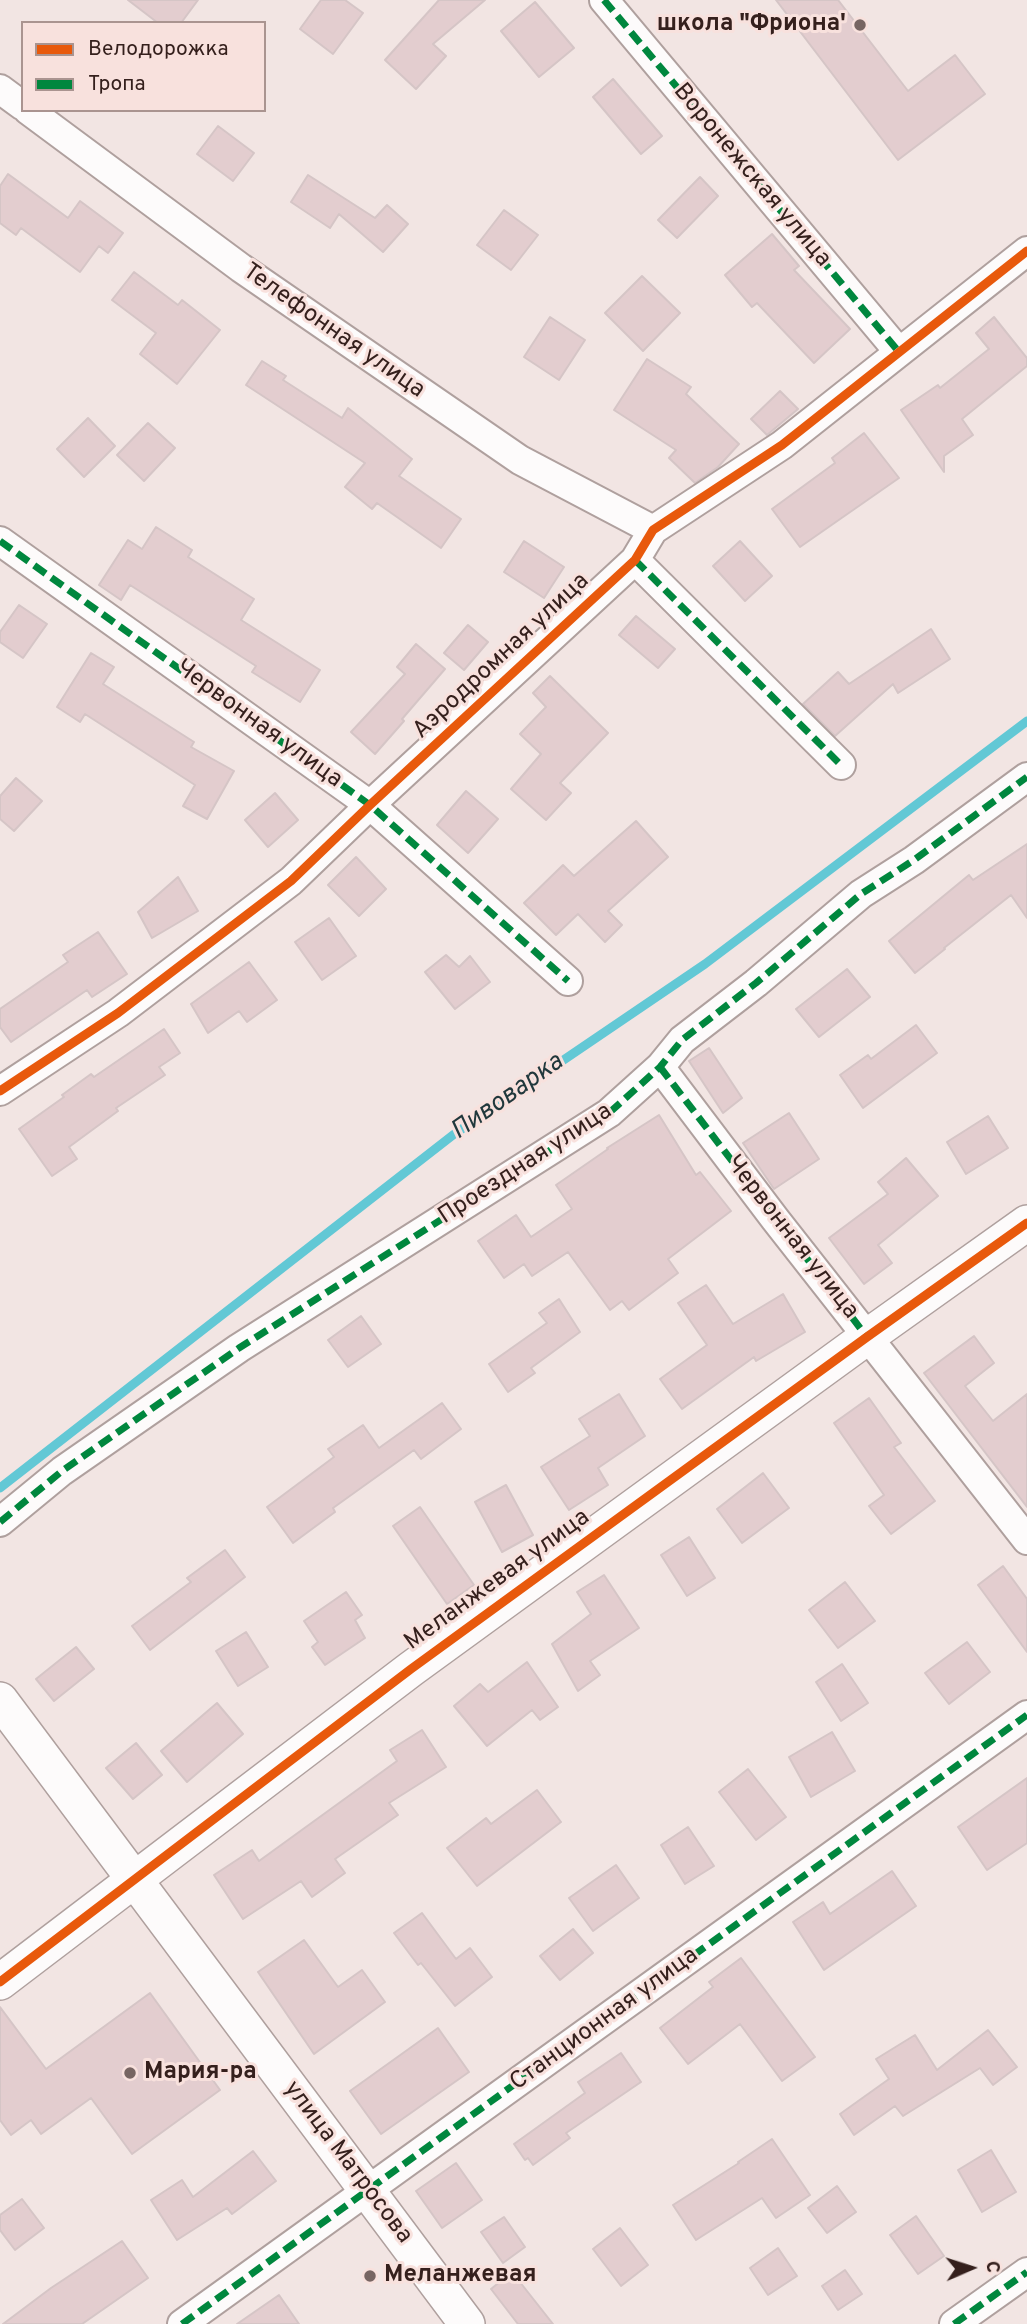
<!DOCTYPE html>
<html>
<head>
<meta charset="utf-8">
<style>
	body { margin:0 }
	#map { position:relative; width:1027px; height:2324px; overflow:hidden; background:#f2e5e3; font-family:Overpass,sans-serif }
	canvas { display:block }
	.legend { position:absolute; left:21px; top:21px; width:245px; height:91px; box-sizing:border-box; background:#f8e1dd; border:2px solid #aa9490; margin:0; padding:9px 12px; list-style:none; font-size:21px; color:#35201d }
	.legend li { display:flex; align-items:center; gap:14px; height:35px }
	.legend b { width:35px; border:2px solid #aa9490 }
	.north { position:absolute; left:936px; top:2233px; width:70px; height:70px; -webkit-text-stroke:5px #f8e1dd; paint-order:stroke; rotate:87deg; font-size:19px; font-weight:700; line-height:28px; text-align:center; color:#35201d }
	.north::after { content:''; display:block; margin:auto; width:24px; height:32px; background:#35201d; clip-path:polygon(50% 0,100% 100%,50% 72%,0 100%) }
</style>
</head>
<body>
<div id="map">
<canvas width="1027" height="2324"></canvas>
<ul class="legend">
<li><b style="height:9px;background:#e8590c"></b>Велодорожка</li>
<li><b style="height:9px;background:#00873e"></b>Тропа</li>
</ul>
<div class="north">С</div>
</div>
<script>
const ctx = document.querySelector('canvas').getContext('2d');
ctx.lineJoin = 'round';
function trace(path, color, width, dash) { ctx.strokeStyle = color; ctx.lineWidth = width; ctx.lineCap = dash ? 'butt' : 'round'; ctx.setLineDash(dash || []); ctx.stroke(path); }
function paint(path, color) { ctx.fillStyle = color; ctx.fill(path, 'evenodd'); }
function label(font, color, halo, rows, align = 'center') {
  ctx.font = font + ' Overpass,sans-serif'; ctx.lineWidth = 6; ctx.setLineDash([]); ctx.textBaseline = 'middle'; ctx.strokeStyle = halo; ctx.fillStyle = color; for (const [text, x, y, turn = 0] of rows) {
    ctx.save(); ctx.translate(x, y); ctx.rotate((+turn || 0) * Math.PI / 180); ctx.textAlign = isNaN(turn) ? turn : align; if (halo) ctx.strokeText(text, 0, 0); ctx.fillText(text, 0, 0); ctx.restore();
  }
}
const stream = new Path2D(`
	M 0,1488 L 453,1135 L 705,964 L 1027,721`);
const building = new Path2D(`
	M 128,0 L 198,0 L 181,23 L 158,23 Z
	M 321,0 L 345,0 L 363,13 L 333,54 L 300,29 Z
	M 439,0 L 485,0 L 433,44 L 446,56 L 416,89 L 385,60 Z
	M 776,0 L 838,0 L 908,91 L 955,55 L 985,94 L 898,160 Z
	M 535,2 L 574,48 L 539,77 L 501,31 Z
	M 613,79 L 662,136 L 641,154 L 593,97 Z
	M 218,126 L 254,153 L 233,181 L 197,154 Z
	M 8,174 L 68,218 L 80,201 L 123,233 L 108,253 L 99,246 L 80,272 L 21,228 L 16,235 L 0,223 L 0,186 Z
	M 308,175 L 375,218 L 387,205 L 408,224 L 383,252 L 339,214 L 330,228 L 291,202 Z
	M 700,177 L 718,196 L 677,238 L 658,220 Z
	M 504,210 L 538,235 L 511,270 L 477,245 Z
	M 772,234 L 799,266 L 794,270 L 850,329 L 814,363 L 757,303 L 752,307 L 725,275 Z
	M 134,272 L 178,305 L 182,300 L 220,330 L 177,384 L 140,354 L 156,333 L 112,300 Z
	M 642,276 L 680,313 L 643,351 L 605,313 Z
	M 550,317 L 585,340 L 559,380 L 524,357 Z
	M 994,317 L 1027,358 L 1027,366 L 962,419 L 973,435 L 944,456 L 944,472 L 901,410 L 938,385 L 940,388 L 989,349 L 976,333 Z
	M 647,359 L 691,387 L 686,394 L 739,444 L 718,467 L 695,483 L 669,458 L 676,450 L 614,410 Z
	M 262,361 L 286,376 L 283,380 L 342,418 L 348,408 L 412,459 L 399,476 L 461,519 L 441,548 L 377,503 L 372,509 L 345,487 L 365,463 L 246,385 Z
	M 780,391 L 798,409 L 767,435 L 751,419 Z
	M 88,418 L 115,446 L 84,477 L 57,449 Z
	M 148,423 L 175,448 L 144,481 L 117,455 Z
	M 864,433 L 899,478 L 800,547 L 772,509 L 835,463 L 832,458 Z
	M 156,527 L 192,550 L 188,557 L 254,599 L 241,620 L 320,670 L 300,702 L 252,672 L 256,666 L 130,585 L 121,600 L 99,585 L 128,540 L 142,549 Z
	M 524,541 L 564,567 L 544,598 L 504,572 Z
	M 740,541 L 772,576 L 745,601 L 713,566 Z
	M 19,605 L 47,624 L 23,658 L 0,642 L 0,632 Z
	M 636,616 L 675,649 L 658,668 L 619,635 Z
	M 468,625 L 488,642 L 464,670 L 444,653 Z
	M 931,629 L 950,659 L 898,693 L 893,684 L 835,736 L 803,704 L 838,672 L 849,684 Z
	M 416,644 L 445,669 L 402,719 L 404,721 L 375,754 L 351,732 L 405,674 L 397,667 Z
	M 91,653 L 114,667 L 103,684 L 194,742 L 191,747 L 234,771 L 207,819 L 183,806 L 195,785 L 85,714 L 80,722 L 57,707 Z
	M 550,676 L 608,733 L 560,783 L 571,793 L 546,820 L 511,789 L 541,754 L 520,734 L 546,707 L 533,693 Z
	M 16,778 L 42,801 L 14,831 L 0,819 L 0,796 Z
	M 466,791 L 498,819 L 468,853 L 437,825 Z
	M 275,793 L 298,820 L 268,847 L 245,820 Z
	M 636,821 L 668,857 L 608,911 L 622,925 L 605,942 L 578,914 L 556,935 L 524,903 L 563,865 L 574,876 Z
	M 1027,844 L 1027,918 L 1011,895 L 944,948 L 945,949 L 915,973 L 889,941 L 969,875 L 973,880 Z
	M 356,857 L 386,889 L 359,916 L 328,885 Z
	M 178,877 L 198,911 L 152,938 L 138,912 Z
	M 329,918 L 356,956 L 322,980 L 295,942 Z
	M 98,932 L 127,974 L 92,997 L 87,990 L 11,1042 L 0,1027 L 0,1009 L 68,962 L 63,955 Z
	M 446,955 L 459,967 L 470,956 L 490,982 L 455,1009 L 425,972 Z
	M 249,962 L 277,1000 L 247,1022 L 239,1011 L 208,1033 L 191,1004 Z
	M 847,969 L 870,997 L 819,1037 L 796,1009 Z
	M 916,1025 L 937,1053 L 863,1108 L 840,1075 L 868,1055 L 871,1059 Z
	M 164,1029 L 180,1053 L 159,1067 L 165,1075 L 116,1108 L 118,1111 L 69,1147 L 77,1159 L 52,1176 L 19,1129 L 64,1097 L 62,1095 L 91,1074 L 94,1077 Z
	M 709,1048 L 742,1098 L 723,1113 L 689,1061 Z
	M 789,1113 L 819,1159 L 774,1189 L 743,1143 Z
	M 659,1115 L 696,1175 L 700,1172 L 731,1211 L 668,1259 L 678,1273 L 629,1310 L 622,1301 L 610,1310 L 568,1252 L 532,1276 L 524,1264 L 504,1278 L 478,1241 L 516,1215 L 531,1237 L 572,1209 L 556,1185 L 608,1149 L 607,1148 Z
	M 988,1116 L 1008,1148 L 966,1174 L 947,1142 Z
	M 906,1158 L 938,1196 L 878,1245 L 892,1263 L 864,1284 L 829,1238 L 888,1194 L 878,1182 Z
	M 706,1285 L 733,1324 L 783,1294 L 805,1332 L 756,1361 L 754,1357 L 682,1409 L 660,1379 L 707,1345 L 678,1303 Z
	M 559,1299 L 580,1332 L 531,1368 L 535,1373 L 508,1392 L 489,1364 L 547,1323 L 539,1313 Z
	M 361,1316 L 381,1344 L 348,1367 L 328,1340 Z
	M 974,1336 L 994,1363 L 965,1386 L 993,1421 L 1027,1394 L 1027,1507 L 924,1373 Z
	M 619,1394 L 645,1436 L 598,1468 L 608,1485 L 569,1510 L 541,1467 L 590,1436 L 579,1419 Z
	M 869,1398 L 901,1443 L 894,1447 L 935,1501 L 891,1534 L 869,1506 L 884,1495 L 834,1423 Z
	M 442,1403 L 461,1429 L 421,1459 L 414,1450 L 333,1508 L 335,1512 L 293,1543 L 267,1507 L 334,1457 L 328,1449 L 363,1425 L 379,1448 Z
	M 763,1473 L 789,1508 L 742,1543 L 717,1509 Z
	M 506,1485 L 533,1535 L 502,1552 L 475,1502 Z
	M 420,1507 L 474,1585 L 447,1604 L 393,1526 Z
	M 689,1537 L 715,1578 L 687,1596 L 661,1555 Z
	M 225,1550 L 245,1577 L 150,1650 L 132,1626 L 191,1582 L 187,1578 Z
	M 1003,1566 L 1027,1599 L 1027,1652 L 978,1585 Z
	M 604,1575 L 639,1628 L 590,1661 L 600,1675 L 578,1691 L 552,1644 L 591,1614 L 577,1592 Z
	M 845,1582 L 875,1621 L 838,1648 L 809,1610 Z
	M 346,1592 L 362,1615 L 355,1620 L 365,1638 L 325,1665 L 312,1647 L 318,1642 L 304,1621 Z
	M 246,1632 L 268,1667 L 238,1686 L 216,1651 Z
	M 967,1642 L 990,1672 L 949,1704 L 925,1673 Z
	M 76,1647 L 94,1669 L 54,1701 L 36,1679 Z
	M 527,1662 L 558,1707 L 540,1720 L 532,1710 L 487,1746 L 454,1706 L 480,1684 L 488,1692 Z
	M 842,1664 L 868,1703 L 841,1721 L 816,1682 Z
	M 217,1703 L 243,1734 L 187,1782 L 161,1751 Z
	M 422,1730 L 446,1767 L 389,1803 L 398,1815 L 335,1859 L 345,1873 L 312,1897 L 301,1881 L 243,1919 L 214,1875 L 252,1850 L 259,1861 L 397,1761 L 390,1750 Z
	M 832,1732 L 855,1771 L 811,1797 L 789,1757 Z
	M 136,1743 L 162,1775 L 133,1799 L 106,1768 Z
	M 748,1769 L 786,1817 L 756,1840 L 719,1792 Z
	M 1027,1778 L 1027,1843 L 987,1870 L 958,1827 Z
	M 537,1790 L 561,1822 L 477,1886 L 447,1848 L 486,1818 L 491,1824 Z
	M 688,1827 L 714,1866 L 685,1884 L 661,1845 Z
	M 616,1865 L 639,1898 L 593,1931 L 569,1898 Z
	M 892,1871 L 916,1906 L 824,1970 L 793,1922 L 823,1902 L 830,1914 Z
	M 422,1913 L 456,1959 L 470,1948 L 492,1977 L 455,2006 L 421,1963 L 418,1965 L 394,1933 Z
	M 573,1929 L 593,1953 L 560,1980 L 540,1956 Z
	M 304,1940 L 338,1987 L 362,1970 L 385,2002 L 314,2054 L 258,1972 Z
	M 741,1958 L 815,2057 L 782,2081 L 740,2024 L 688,2064 L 660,2028 L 713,1987 L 709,1982 Z
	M 150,1993 L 220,2090 L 132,2154 L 91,2098 L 41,2134 L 31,2120 L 11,2135 L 0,2120 L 0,2007 L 46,2069 Z
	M 438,2028 L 469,2072 L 381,2134 L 350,2091 Z
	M 988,2030 L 1017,2067 L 993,2085 L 980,2068 L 903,2116 L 895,2106 L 854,2135 L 840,2114 L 889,2079 L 876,2059 L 915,2035 L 937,2070 Z
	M 621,2053 L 641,2082 L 566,2133 L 570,2138 L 533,2165 L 528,2158 L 525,2160 L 514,2144 L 585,2093 L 578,2082 Z
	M 772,2139 L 810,2195 L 776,2218 L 762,2198 L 696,2240 L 673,2205 L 739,2163 L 738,2162 Z
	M 991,2150 L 1016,2192 L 982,2212 L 958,2170 Z
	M 253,2151 L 276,2181 L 232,2214 L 227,2208 L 177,2240 L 151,2200 L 182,2180 L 193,2197 Z
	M 456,2163 L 482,2200 L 442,2228 L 416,2191 Z
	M 837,2186 L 856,2212 L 827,2233 L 808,2208 Z
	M 22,2199 L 44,2228 L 15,2250 L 0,2230 L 0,2215 Z
	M 916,2216 L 944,2256 L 918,2274 L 890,2235 Z
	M 504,2217 L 525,2247 L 503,2263 L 481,2232 Z
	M 620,2228 L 648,2265 L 621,2286 L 593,2249 Z
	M 122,2241 L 148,2278 L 82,2324 L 3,2324 L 51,2288 Z
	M 778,2248 L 797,2276 L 768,2295 L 750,2268 Z
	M 845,2270 L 862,2294 L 838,2310 L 822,2286 Z
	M 512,2272 L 553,2324 L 518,2324 L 491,2289 Z
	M 279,2295 L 299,2324 L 237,2324 Z`);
const minor = new Path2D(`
	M 604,0 L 899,352
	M 0,89 L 23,106
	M 28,110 L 241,268 L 520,460 L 653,530
	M 0,541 L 370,805 L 568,981
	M 635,560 L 841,765
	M 660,1067 L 775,1219 L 1027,1540
	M 0,1091 L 118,1013 L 291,881 L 370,805 L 635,560 L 653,530 L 782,445 L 1027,251
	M 0,1522 L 62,1471 L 239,1348 L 609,1113 L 660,1067 L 682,1040 L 756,983 L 861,894 L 914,860 L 1027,777
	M 182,2324 L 1027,1715
	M 954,2324 L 1027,2272`);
const tertiary = new Path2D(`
	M 0,1700 L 467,2324
	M 0,1982 L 411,1669 L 867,1337 L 1027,1223`);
const quiet = new Path2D(`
	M 604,0 L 899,352
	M 0,541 L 370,805 L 568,981
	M 635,560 L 841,765
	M 660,1067 L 867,1337
	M 0,1522 L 62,1471 L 239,1348 L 609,1113 L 660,1067 L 682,1040 L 756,983 L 861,894 L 914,860 L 1027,777
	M 182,2324 L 1027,1715
	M 954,2324 L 1027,2272`);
const cycleway = new Path2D(`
	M 0,1091 L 118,1013 L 291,881 L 370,805 L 635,560 L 653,530 L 782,445 L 1027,251
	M 0,1982 L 411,1669 L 867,1337 L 1027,1223`);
const markers = [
	[860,25,7,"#776562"],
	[130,2073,7,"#776562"],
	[370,2276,7,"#776562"]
];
const poiNames = [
	["школа \"Фриона'",846,25,"right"],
	["Мария-ра",144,2073],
	["Меланжевая",384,2276]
];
const streetNames = [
	["Воронежская улица",751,176,50],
	["Телефонная улица",333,332,35],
	["Аэродромная улица",502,657,-43],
	["Червонная улица",258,725,36],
	["Проездная улица",526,1165,-33],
	["Червонная улица",791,1238,52],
	["Меланжевая улица",498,1581,-36],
	["Станционная улица",605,2020,-36],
	["улица Матросова",347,2163,53]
];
const waterNames = [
	["Пивоварка",508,1098,-35]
];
trace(stream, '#62c8d5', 9);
paint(building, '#e3cdcf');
trace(building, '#d5c5c6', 2);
trace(minor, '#afa09e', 32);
trace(tertiary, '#afa09e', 38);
trace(minor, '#fdfbfb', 28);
trace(tertiary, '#fdfbfb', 35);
trace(quiet, '#00873e', 7, [14, 7]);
trace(cycleway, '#e8590c', 9);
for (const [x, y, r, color] of markers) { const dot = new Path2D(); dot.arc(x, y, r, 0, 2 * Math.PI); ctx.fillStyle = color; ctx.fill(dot); trace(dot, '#f8e1dd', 2.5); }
label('bold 24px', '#35201d', '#f8e1dd', poiNames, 'left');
label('24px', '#35201d', '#f8e1dd', streetNames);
label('italic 26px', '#21383c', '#f8e1dd', waterNames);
</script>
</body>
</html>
